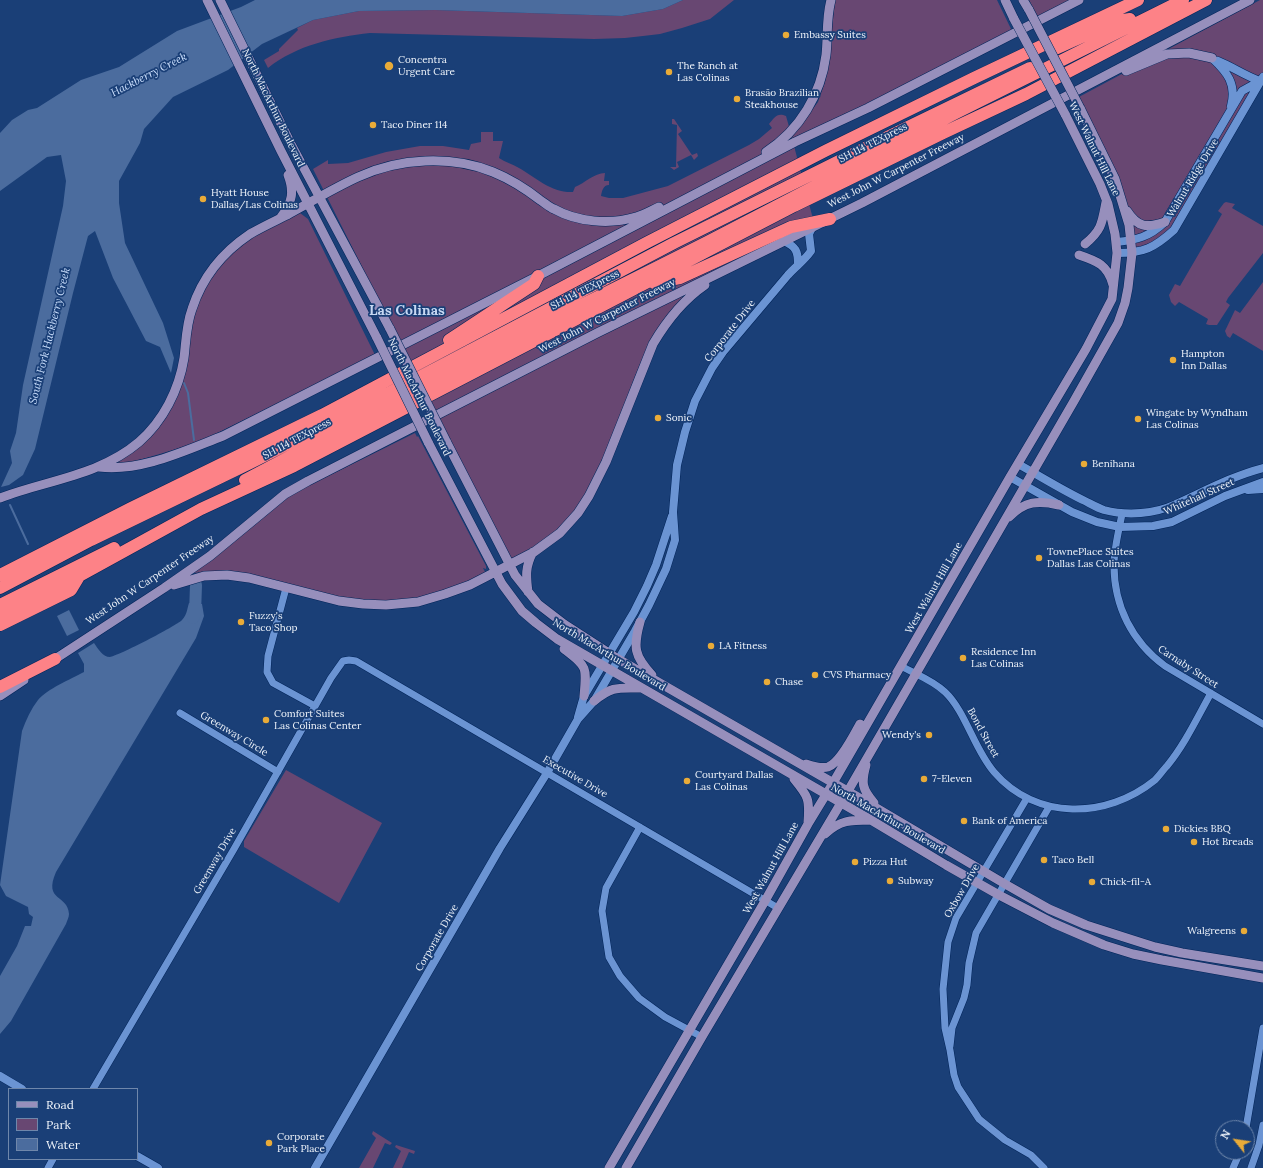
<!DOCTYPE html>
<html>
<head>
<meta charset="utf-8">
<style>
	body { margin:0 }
	#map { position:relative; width:1263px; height:1168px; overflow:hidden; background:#1a3f77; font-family:Lora,serif }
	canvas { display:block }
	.legend { position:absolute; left:8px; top:1088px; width:130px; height:72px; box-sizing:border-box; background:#1a3f77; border:1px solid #6f87ab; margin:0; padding:5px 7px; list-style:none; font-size:12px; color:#eef3fa }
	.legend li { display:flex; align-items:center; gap:8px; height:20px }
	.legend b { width:20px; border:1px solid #6f87ab }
	.north { position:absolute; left:1215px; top:1120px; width:40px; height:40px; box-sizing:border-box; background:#1a3f77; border:1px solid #6f87ab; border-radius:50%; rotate:300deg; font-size:11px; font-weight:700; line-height:16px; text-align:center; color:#eef3fa }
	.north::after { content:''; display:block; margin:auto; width:14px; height:18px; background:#e9ab38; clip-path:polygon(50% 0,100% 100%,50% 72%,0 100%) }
</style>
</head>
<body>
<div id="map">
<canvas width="1263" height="1168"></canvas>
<ul class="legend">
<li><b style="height:5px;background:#978fbc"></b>Road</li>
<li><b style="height:11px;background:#684772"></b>Park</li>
<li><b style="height:11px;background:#4b6c9e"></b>Water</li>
</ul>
<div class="north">N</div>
</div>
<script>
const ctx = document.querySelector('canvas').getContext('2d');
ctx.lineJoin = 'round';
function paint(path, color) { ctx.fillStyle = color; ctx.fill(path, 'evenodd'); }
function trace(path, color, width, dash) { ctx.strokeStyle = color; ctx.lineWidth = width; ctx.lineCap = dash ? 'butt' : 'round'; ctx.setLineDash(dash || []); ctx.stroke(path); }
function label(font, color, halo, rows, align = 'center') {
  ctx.font = font + ' Lora,serif'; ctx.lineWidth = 3.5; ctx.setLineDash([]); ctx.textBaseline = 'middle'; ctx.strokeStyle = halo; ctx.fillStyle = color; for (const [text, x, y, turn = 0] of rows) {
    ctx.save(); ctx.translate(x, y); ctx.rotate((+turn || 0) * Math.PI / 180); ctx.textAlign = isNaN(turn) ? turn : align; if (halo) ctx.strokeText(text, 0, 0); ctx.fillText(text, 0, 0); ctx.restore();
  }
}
const green = new Path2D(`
	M 683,0 L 734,0 L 710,19 L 682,28 L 660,34 L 643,36 L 625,38 L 594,39 L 370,33 C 334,37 297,45 268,68 L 264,60 L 279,51 L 279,49 L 298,30 L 297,28 L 313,20 L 359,11 L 435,10 L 622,16 L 663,9 Z
	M 835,0 L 997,0 L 1012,31 L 793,142 L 813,219 L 743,255 L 681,303 L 649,343 L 635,376 L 595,484 L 559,532 L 510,562 L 313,169 L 328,160 L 328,164 L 348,163 L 386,152 L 420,146 L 443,146 L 469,150 L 471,144 L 481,142 L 481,132 L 493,132 L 493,141 L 503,141 L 499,158 C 505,162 512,164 519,168 C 536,178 552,193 573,192 L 575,187 C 585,183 594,173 605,173 L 604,181 L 609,181 L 609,185 C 603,185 602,191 601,196 L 609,198 L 623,198 L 668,186 L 749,145 L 759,139 L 772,128 L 769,124 C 774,118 777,112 786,116 L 792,137 L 818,102 L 825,82 L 828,67 Z
	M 1029,0 L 1072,0 L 1038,17 Z
	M 1260,0 L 1263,0 L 1263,73 L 1175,226 L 1155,243 L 1133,251 L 1131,222 L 1077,98 Z
	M 672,119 L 674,119 L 682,131 L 678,134 L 692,155 L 697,153 L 698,156 L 694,160 L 691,155 L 677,162 L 679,167 L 674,170 L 670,167 L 676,167 L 677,125 L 672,124 Z
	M 1226,202 L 1235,204 L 1232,208 L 1263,226 L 1263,253 L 1228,298 L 1226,302 L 1230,305 L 1217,325 L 1209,325 L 1206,324 L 1208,319 L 1179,302 L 1175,306 L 1171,302 L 1169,295 L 1175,284 L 1180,286 L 1222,214 L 1218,211 L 1224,203 Z
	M 300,213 L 308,219 L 375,355 L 205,439 C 175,450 145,459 113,466 L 113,464 L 167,414 L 193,312 L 201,291 L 224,259 L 240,245 L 260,233 Z
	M 1263,282 L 1263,351 L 1233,333 L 1230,338 L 1227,336 L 1225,331 L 1235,310 L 1240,313 Z
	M 415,433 L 417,437 L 418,436 L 486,566 L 486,569 L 483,568 L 485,572 L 482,574 L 457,586 L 413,599 L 394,601 L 351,600 L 237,572 L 222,571 L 192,573 L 271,509 L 294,493 Z
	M 286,770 L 382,823 L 339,903 L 244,847 L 244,841 Z
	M 373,1131 L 392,1143 L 390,1145 L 385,1143 L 373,1168 L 359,1168 L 376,1138 L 372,1134 Z
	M 396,1145 L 415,1151 L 414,1154 L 409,1152 L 402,1168 L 393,1168 L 401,1151 L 395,1147 Z`);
const water = new Path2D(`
	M 255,0 L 683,0 L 663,9 L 622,16 L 435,10 L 359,11 L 313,20 L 262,44 L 228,70 L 173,97 L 144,129 L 140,143 L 119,181 L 119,203 L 125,243 L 163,323 L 174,358 L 171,373 L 160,347 L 146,341 L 113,278 L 95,231 L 88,236 L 73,293 L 35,449 L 23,475 L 9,485 L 1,487 L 12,463 L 10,451 L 16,433 L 23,385 L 63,206 L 66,181 L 61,155 L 47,157 L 0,191 L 0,133 L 12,120 L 28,110 L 37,108 L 81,80 L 119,67 L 177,31 L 241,7 Z
	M 189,603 L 202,604 L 204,616 L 196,638 L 56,872 C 43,902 68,894 69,914 C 69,917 67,921 66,924 L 11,1021 L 0,1034 L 0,976 L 17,946 L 25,926 L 31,926 L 33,917 L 29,914 L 28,907 L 6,896 L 0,885 L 22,731 C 26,720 31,709 38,700 C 47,689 71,679 84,672 L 84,664 L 78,653 L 94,643 C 98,649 103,657 110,657 C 118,656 176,626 182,620 C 187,615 187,609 189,603 Z
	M 69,610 L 79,630 L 67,636 L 57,616 Z`);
const stream = new Path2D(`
	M 184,383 L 188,393 L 194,440
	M 10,505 L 28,544`);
const river = new Path2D(`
	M 193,618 L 195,614 L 196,585`);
const minor = new Path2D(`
	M 1122,514 C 1119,530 1114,548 1114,565 C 1114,606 1132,642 1165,666 L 1263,724
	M 286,588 L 268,656 L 267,672 L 273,683 L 315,706
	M 901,666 C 915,674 933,680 945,692 C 966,712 974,749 994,772 C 1036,821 1107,819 1155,780 C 1159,776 1163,770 1167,766 C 1185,744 1197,718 1211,693
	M 180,713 L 278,772
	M 1027,798 L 956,918 L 948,942 L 943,989 L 945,1028 L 950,1050 L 954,1075 L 958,1087 L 979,1119 L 1005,1140 L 1031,1155 L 1044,1168
	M 640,827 L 606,888 L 602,911 L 609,957 L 620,976 L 639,998 L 665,1017 L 702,1037
	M 950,1046 L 952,1028 L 964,998 L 967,985 L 969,963 L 976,933 L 1049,807
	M 93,1089 L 234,849 L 331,678 L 343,661 L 349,660 L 356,661 L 778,908
	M 1246,1128 L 1263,1028
	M 48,1168 L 53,1159
	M 1233,1168 L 1240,1152
	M 1251,1168 L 1259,1145 L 1263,1125`);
const tertiary = new Path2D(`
	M 1212,58 C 1227,72 1237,84 1231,106
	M 1218,61 C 1233,67 1245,76 1260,81
	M 784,241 C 796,247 798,251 798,264
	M 1116,242 C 1137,240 1149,237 1165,222 L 1242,91 L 1260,81
	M 1117,253 C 1144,253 1154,248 1174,230 L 1263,77
	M 1018,464 C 1040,476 1062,490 1085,501 C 1091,504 1098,508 1104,510 C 1127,516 1155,514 1176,504 C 1205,491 1232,476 1263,468
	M 1010,477 L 1072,512 L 1097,522 L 1120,527 L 1153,526 L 1172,522 L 1225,496 L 1263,482
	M 1248,490 L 1263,489
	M 578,717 L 584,696 L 634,612 L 647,586 L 656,565 L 672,516
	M 0,1076 L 22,1089
	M 137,1156 L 158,1168
	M 315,1168 L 500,848 L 547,773 L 578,719 L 594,701 L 635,631 L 649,605 L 666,569 L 675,540 L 673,512 L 677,465 L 685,432 L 695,401 L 712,368 L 723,352 L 788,275 C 796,266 804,261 811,251 L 809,234 L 812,228`);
const secondary = new Path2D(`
	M 207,0 L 281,151 L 377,338
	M 220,0 L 291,144 L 390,329
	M 1005,0 L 1014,19
	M 1023,0 L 1029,10
	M 1126,71 L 1167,54 L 1189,53 L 1212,58
	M 766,152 C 800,130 821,94 826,55 C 828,37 826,18 831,0
	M 1127,211 C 1138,228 1147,228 1165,222
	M 281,217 C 293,202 294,191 288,175
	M 1085,244 C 1102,230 1102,223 1106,202
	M 1079,255 C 1097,261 1108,265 1113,285
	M 446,441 L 515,575 L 538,604 L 564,624 L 618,659 L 856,796 L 1005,884 L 1049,909 L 1086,925 L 1155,947 L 1182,953 L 1263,966
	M 428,442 L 502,584 L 522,611 L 536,623 L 557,639 L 871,820 L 946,865 L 999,895 L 1053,923 L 1104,945 L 1133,954 L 1162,960 L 1263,978
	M 99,467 C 141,472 184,451 223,436 L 538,276 L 795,142 L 868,108 L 1079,0
	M 0,498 C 47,480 99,476 139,442 C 163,421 179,390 184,358 C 186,342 186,325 192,309 C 202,278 223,252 250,234 C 262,227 275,221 287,215 C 311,202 334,188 358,177 C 399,158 451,155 493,172 C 510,179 526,189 540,200 C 545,203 549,207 554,209 C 577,222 610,225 636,217 C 644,215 652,210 659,207
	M 1009,517 C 1025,501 1038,500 1059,505
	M 174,585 L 204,576 L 227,575 L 249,578 L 339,601 L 363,604 L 386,605 L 418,602 L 445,594 L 470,585 L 534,552 L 560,533 L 578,513 L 589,496 L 606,462 L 653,344 C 666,322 683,300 705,285
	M 528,592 C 526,576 525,567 533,552
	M 640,622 C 633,647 634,656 652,675
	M 564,649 C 587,667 587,666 584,696
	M 49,663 L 164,588 L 210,556 L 285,494 L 308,481 L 597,333 L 862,203 L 1250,0
	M 0,696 L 24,680
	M 594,701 C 612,686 618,688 640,688
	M 806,764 C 812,766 821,769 828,767 C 840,763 854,735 860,724
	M 866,765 C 861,783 862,789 874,803
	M 794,779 C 808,796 810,799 808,822
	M 825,834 C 840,820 851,820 870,820
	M 609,1168 L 765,901 L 808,824 L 833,783 L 1010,477 L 1086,349 L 1112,299 L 1117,253 L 1115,234 L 1108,204 L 1100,184 L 1065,114
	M 626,1168 L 703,1035 L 848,791 L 1074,401 L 1118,323 L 1125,303 L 1128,288 L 1132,253 L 1129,225 L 1115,179 L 1080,108`);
const motorway = new Path2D(`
	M 1055,49 L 1117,21 L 1130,19
	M 654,283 L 680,278 L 791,227 L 830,219
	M 449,340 L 534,284 L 538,276
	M 245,480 L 496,348 L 707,242 L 956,113 L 1183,0
	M 0,575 L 131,508 L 322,415 L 646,243 L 825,151 L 974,78 L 1138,0
	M 0,588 L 91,540 L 250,463 L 385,395 L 674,243 L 883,139 L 1030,68
	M 0,605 L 114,548
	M 0,615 L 81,575 L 201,509 L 294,466 L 794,206 L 943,133 L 1026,94 L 1206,0
	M 0,625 L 71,590 L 80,575
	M 0,687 L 55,659`);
const secondaryBridge = new Path2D(`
	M 1029,10 L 1080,108
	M 1014,19 L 1065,114
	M 390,329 L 446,441
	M 377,338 L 428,442`);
const markers = [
	[786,35,4,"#e9ab38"],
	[389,66,5,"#e9ab38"],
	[669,72,4,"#e9ab38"],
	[737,99,4,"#e9ab38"],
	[373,125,4,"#e9ab38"],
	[203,199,4,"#e9ab38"],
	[1173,360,4,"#e9ab38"],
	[658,418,4,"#e9ab38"],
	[1138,419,4,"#e9ab38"],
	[1084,464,4,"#e9ab38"],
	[1039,558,4,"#e9ab38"],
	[241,622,4,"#e9ab38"],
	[711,646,4,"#e9ab38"],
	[963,658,4,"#e9ab38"],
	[815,675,4,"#e9ab38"],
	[767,682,4,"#e9ab38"],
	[266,720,4,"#e9ab38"],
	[929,735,4,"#e9ab38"],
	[924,779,4,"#e9ab38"],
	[687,781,4,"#e9ab38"],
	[964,821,4,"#e9ab38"],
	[1166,829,4,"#e9ab38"],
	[1194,842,4,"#e9ab38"],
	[1044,860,4,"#e9ab38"],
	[855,862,4,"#e9ab38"],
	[890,881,4,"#e9ab38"],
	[1092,882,4,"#e9ab38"],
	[1244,931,4,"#e9ab38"],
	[269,1143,4,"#e9ab38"]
];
const poiNames = [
	["Embassy Suites",794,35],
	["Concentra",398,60],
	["Urgent Care",398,72],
	["The Ranch at",677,66],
	["Las Colinas",677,78],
	["Brasão Brazilian",745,93],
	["Steakhouse",745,105],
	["Taco Diner 114",381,125],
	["Hyatt House",211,193],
	["Dallas/Las Colinas",211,205],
	["Hampton",1181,354],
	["Inn Dallas",1181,366],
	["Wingate by Wyndham",1146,413],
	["Las Colinas",1146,425],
	["Sonic",666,418],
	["Benihana",1092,464],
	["TownePlace Suites",1047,552],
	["Dallas Las Colinas",1047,564],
	["Fuzzy's",249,616],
	["Taco Shop",249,628],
	["LA Fitness",719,646],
	["Residence Inn",971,652],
	["Las Colinas",971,664],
	["CVS Pharmacy",823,675],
	["Chase",775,682],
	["Comfort Suites",274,714],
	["Las Colinas Center",274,726],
	["Wendy's",921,735,"right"],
	["Courtyard Dallas",695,775],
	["Las Colinas",695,787],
	["7-Eleven",932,779],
	["Bank of America",972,821],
	["Dickies BBQ",1174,829],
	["Hot Breads",1202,842],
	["Taco Bell",1052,860],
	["Pizza Hut",863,862],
	["Subway",898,881],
	["Chick-fil-A",1100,882],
	["Walgreens",1236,931,"right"],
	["Corporate",277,1137],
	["Park Place",277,1149]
];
const streetNames = [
	["North MacArthur Boulevard",273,108,64],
	["SH 114 TEXpress",873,143,-27],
	["West Walnut Hill Lane",1094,149,64],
	["West John W Carpenter Freeway",896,171,-27],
	["Walnut Ridge Drive",1193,178,-59],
	["SH 114 TEXpress",585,290,-27],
	["West John W Carpenter Freeway",607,316,-27],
	["Corporate Drive",730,331,-52],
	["North MacArthur Boulevard",419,397,64],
	["SH 114 TEXpress",297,439,-28],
	["Whitehall Street",1199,497,-24],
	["West John W Carpenter Freeway",150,580,-34],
	["West Walnut Hill Lane",934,588,-60],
	["North MacArthur Boulevard",609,655,31],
	["Carnaby Street",1188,667,33],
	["Bond Street",983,733,61],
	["Greenway Circle",234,734,31],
	["Executive Drive",575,777,30],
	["North MacArthur Boulevard",888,819,30],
	["Greenway Drive",215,861,-60],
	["West Walnut Hill Lane",771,868,-61],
	["Oxbow Drive",962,891,-60],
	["Corporate Drive",437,938,-60]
];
const waterNames = [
	["Hackberry Creek",149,75,-27],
	["South Fork Hackberry Creek",50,336,-76]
];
const districtNames = [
	["Las Colinas",407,311]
];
paint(green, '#684772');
paint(water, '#4b6c9e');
trace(stream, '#4b6c9e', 2);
trace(river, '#4b6c9e', 12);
trace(minor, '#002459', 8);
trace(tertiary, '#002459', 9);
trace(secondary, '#002459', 10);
trace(motorway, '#002459', 13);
trace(minor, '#6b94d3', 7);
trace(tertiary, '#6b94d3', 8);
trace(secondary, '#978fbc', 9);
trace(motorway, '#fd8287', 12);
trace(secondaryBridge, '#002459', 10, []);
trace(secondaryBridge, '#978fbc', 9);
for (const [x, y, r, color] of markers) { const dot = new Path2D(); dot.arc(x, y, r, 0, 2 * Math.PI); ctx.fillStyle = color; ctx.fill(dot); trace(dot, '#1a3f77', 1.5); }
label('10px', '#eef3fa', '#1a3f77', poiNames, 'left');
label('10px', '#eef3fa', '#1a3f77', streetNames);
label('italic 11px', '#cadefc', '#1a3f77', waterNames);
label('bold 14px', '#c6d7f2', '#1a3f77', districtNames);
</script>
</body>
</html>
